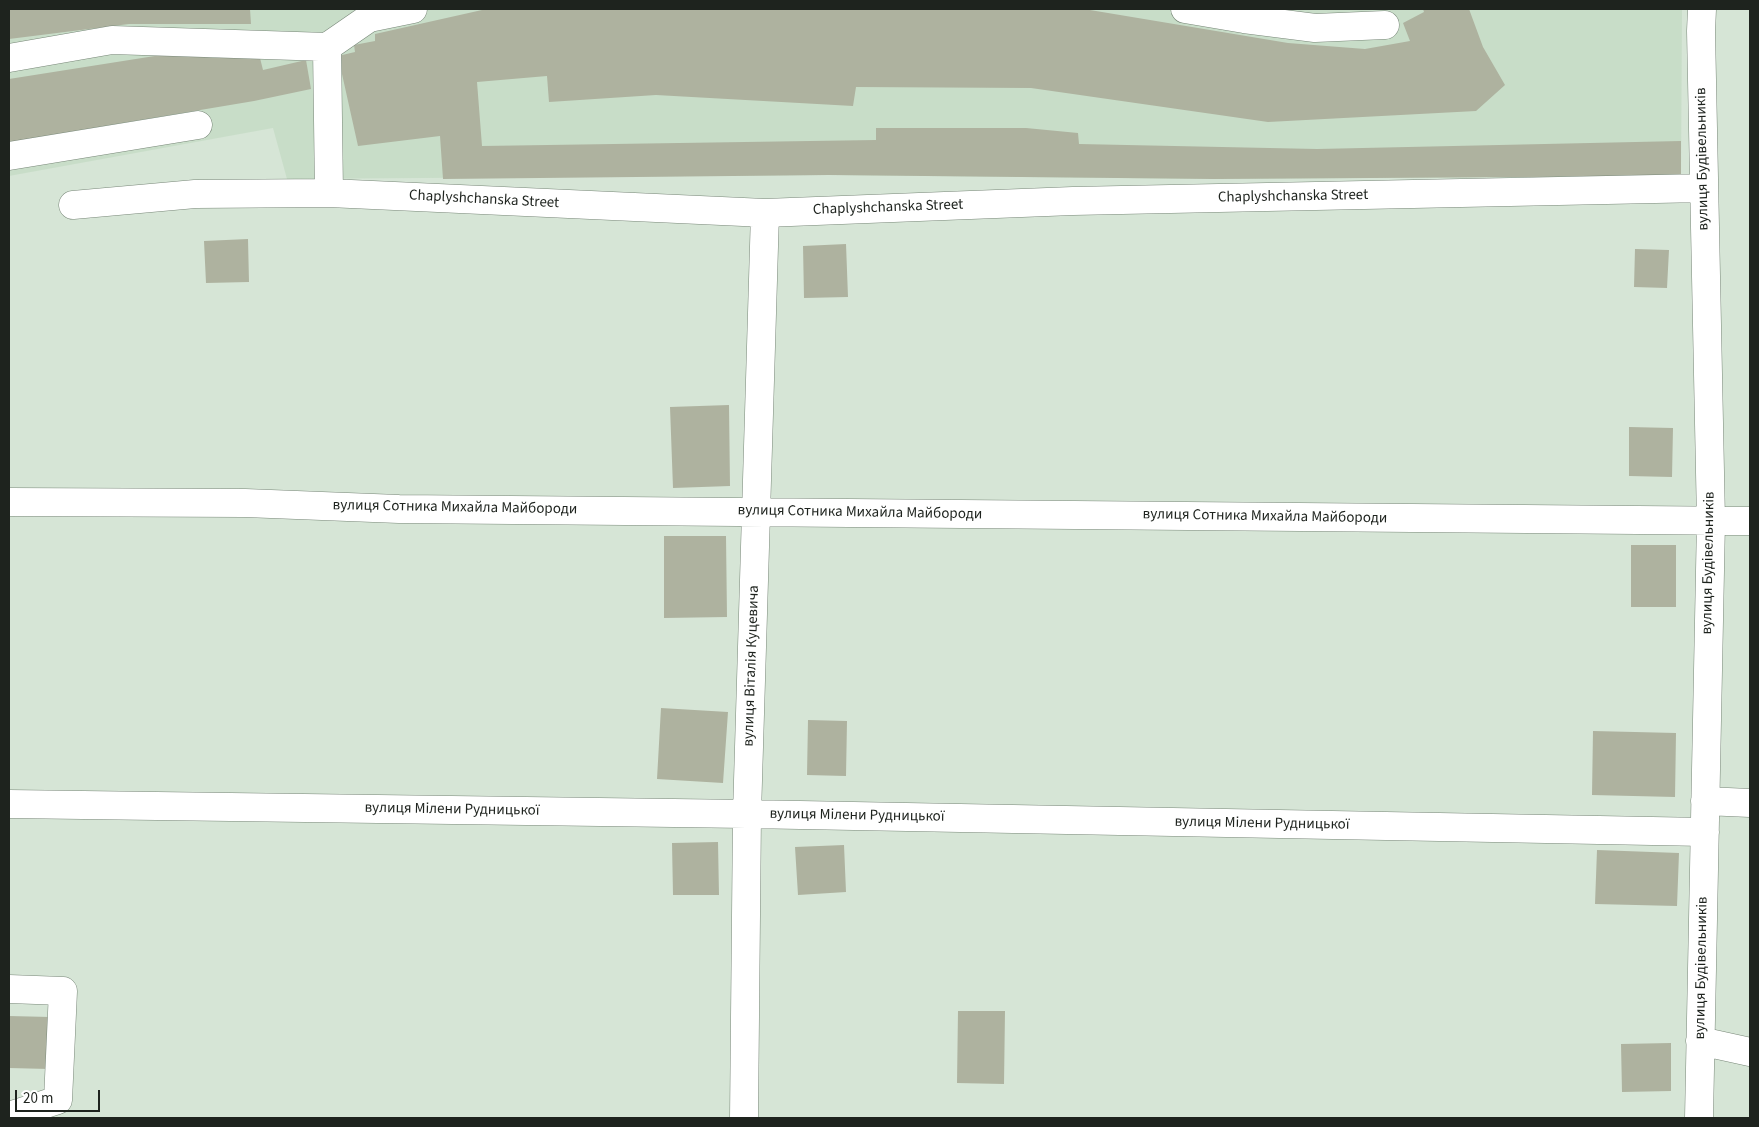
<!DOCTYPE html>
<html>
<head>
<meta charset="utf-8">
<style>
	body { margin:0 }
	#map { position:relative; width:1759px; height:1127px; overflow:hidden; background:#d6e5d6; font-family:"Source Sans 3",sans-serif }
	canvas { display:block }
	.frame { position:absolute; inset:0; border:10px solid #1e231e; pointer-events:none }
	.scale { position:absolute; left:15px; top:1090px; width:85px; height:22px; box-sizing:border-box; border:2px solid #1e231e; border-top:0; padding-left:6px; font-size:15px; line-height:18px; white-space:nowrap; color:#1e231e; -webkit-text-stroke:4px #fff; paint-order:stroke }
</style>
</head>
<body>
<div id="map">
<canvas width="1759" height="1127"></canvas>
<div class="frame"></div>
<div class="scale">20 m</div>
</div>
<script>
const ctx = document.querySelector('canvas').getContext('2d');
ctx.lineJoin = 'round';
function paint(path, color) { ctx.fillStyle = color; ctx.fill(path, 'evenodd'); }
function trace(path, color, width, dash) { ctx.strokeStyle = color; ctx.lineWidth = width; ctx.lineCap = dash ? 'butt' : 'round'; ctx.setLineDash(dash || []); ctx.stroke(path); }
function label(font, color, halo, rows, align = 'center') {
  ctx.font = font + ' "Source Sans 3",sans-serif'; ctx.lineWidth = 4; ctx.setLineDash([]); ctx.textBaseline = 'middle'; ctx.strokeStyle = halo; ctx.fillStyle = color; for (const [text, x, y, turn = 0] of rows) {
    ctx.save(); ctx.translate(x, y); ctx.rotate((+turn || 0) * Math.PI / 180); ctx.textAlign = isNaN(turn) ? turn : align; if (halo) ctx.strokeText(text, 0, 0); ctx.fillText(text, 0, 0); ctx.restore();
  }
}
const built = new Path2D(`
	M 9,9 L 1682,9 L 1681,176 L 1214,179 L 829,175 L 287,179 L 273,128 L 9,176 Z`);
const building = new Path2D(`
	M 9,9 L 250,9 L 251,24 L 129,24 L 9,39 Z
	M 507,9 L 1084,9 L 1288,43 L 1365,49 L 1410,41 L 1403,23 L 1424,12 L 1423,9 L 1469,9 L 1483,47 L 1505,85 L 1476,111 L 1268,122 L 1031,88 L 856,87 L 853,106 L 656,95 L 549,102 L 547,76 L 477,82 L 482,146 L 876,140 L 876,128 L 1026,128 L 1078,133 L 1079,144 L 1317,149 L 1681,141 L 1681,176 L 1214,179 L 829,175 L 443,179 L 440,136 L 358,146 L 338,56 L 355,52 L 354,45 L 375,41 L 375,34 L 482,10 Z
	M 258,50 L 263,70 L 306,60 L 311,89 L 254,101 L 9,142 L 9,79 L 180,52 L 213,58 Z
	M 248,239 L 249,282 L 206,283 L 204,241 Z
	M 846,244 L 848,297 L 804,298 L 803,246 Z
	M 1635,249 L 1669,250 L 1667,288 L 1634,287 Z
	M 729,405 L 730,486 L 673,488 L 670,407 Z
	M 1629,427 L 1673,428 L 1672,477 L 1629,476 Z
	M 664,536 L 726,536 L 727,617 L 664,618 Z
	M 1631,545 L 1676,545 L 1676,607 L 1631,607 Z
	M 661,708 L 728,712 L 723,783 L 657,779 Z
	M 808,720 L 847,721 L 846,776 L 807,775 Z
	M 1593,731 L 1676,733 L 1675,797 L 1592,795 Z
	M 718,842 L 719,895 L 673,895 L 672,843 Z
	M 844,845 L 846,892 L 798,895 L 795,847 Z
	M 1597,850 L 1679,853 L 1677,906 L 1595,904 Z
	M 958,1011 L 1005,1011 L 1004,1084 L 957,1083 Z
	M 9,1016 L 50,1017 L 49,1069 L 9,1068 Z
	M 1671,1043 L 1671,1091 L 1622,1092 L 1621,1044 Z`);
const minor = new Path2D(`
	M 1185,9 L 1244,19 L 1315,28 L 1385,25
	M 9,58 L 112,40 L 327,47
	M 9,156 L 198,125
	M 329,193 L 327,47 L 369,18 L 413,9
	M 73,205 L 195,194 L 329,193 L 765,213 L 1073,201 L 1704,188
	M 9,502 L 245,503 L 399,509 L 1750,521
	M 1705,801 L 1750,803
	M 9,804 L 747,814 L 1705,832
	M 9,989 L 63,991 L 58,1100 L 15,1114 L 15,1118
	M 1700,1041 L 1750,1052
	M 744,1118 L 747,814 L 765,213
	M 1699,1118 L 1711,521 L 1701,31 L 1702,9`);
const streetNames = [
	["вулиця Будівельників",1703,159,-91],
	["Chaplyshchanska Street",1293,197,-1],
	["Chaplyshchanska Street",484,200,3],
	["Chaplyshchanska Street",888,208,-2],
	["вулиця Сотника Михайла Майбороди",455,508,1],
	["вулиця Сотника Михайла Майбороди",860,513,1],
	["вулиця Сотника Михайла Майбороди",1265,517,1],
	["вулиця Будівельників",1709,563,-89],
	["вулиця Віталія Куцевича",752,666,-88],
	["вулиця Мілени Рудницької",452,810,1],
	["вулиця Мілени Рудницької",857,816,1],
	["вулиця Мілени Рудницької",1262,824,1],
	["вулиця Будівельників",1702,968,-89]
];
paint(built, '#c8ddc8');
paint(building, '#aeb29f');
trace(minor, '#788778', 29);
trace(minor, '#fff', 28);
label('15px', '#1e231e', '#fff', streetNames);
</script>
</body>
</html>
